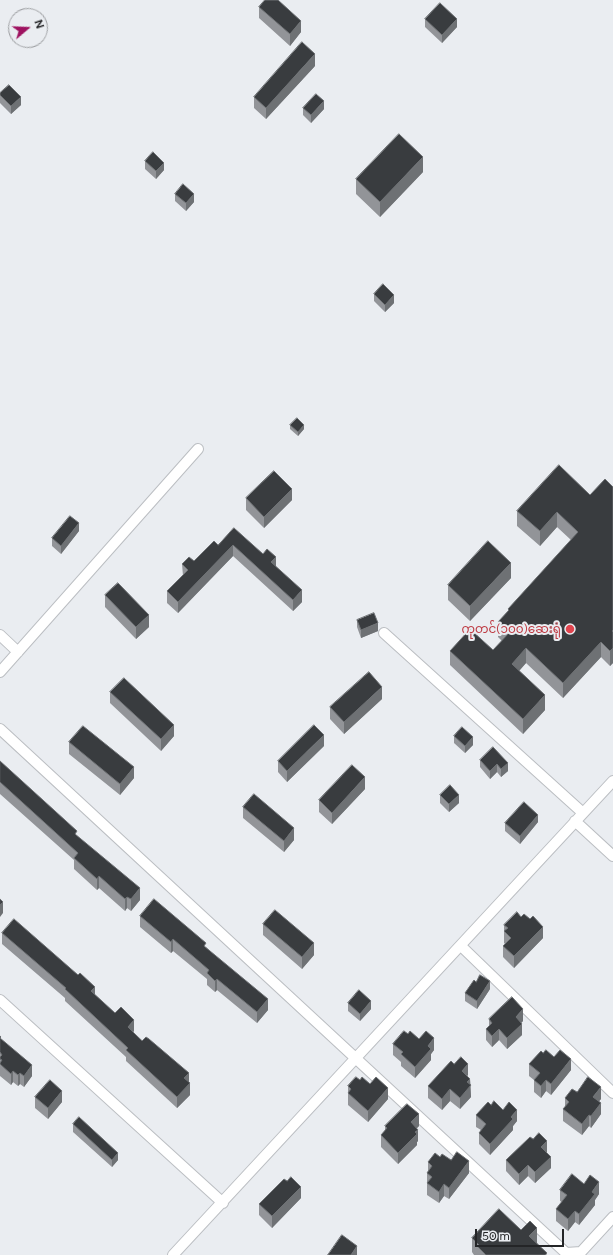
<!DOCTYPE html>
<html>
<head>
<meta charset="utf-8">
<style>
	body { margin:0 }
	#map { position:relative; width:613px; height:1255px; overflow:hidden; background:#eaedf1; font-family:Figtree,sans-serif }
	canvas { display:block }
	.north { position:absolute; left:8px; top:8px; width:40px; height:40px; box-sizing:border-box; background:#eaedf1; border:1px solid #9b9da0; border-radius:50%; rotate:71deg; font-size:11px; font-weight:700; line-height:16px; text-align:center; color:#242527 }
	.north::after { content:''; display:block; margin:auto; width:14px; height:18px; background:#9e1260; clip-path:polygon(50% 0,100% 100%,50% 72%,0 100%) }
	.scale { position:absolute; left:475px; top:1229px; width:89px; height:18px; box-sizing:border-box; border:2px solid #242527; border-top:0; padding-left:5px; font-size:12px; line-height:14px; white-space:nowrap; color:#242527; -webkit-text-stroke:3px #eaedf1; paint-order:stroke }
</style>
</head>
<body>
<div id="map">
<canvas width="613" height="1255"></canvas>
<div class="north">N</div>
<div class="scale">50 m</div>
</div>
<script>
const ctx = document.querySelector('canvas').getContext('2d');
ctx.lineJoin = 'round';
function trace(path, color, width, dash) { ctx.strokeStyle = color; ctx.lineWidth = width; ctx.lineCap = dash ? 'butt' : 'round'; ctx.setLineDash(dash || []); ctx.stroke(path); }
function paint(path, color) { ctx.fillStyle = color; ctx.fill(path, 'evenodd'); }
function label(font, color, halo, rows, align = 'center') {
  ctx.font = font + ' Figtree,"Noto Sans Myanmar",sans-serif'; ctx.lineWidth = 4; ctx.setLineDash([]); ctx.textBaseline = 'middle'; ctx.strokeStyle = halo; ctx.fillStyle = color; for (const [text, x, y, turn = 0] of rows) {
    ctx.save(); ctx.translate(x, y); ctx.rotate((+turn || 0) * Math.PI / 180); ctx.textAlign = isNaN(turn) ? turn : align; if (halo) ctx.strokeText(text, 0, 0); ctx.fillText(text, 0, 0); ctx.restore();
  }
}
const street = new Path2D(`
	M 384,633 L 583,813
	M 0,635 L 18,652
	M 0,672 L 198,449
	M 0,729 L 566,1253 L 581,1252 L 613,1217
	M 575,821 L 613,856
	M 461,946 L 613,1093
	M 0,1000 L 223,1203
	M 173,1255 L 613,781`);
const wall = new Path2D(`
	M 259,7 L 301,32 L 290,46 L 259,18 Z
	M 425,19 L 457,27 L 442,43 L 425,27 Z
	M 315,66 L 266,119 L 254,108 L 254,97 Z
	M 0,93 L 21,105 L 11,114 L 0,103 Z
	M 303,108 L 324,109 L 311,123 L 303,115 Z
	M 145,161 L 164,170 L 156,179 L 145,169 Z
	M 423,172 L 380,217 L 356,194 L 356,179 Z
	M 175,194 L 194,202 L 186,211 L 175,201 Z
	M 374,294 L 394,303 L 385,312 L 374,301 Z
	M 290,425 L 304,429 L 298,436 L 290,429 Z
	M 613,487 L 613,663 L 610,666 L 601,657 L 563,698 L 526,663 L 519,671 L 545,710 L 523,734 L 450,665 L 450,651 L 493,650 L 502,641 L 498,637 L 498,622 L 508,612 L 508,609 L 571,540 L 557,527 L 540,546 L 517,526 L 517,511 L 590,495 Z
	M 246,498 L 292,500 L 264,528 L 246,510 Z
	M 234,528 L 276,567 L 302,602 L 293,611 L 233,556 L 178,613 L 167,603 L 167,591 L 183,576 L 182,564 L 194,561 L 218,545 Z
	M 79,531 L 61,554 L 52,546 L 52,538 Z
	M 511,578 L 470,621 L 448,600 L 448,585 Z
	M 105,595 L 149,627 L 136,639 L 105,607 Z
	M 357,620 L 378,631 L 361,638 L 357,627 Z
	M 110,692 L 174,736 L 161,751 L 110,703 Z
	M 382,699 L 344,734 L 330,719 L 330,707 Z
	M 454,736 L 473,745 L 465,753 L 454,743 Z
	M 69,742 L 134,778 L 120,795 L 69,754 Z
	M 324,746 L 287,782 L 278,772 L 278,761 Z
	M 480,760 L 508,763 L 508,771 L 501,777 L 497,772 L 490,779 L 480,767 Z
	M 0,761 L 77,836 L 140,900 L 131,911 L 127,908 L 125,911 L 99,888 L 97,890 L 74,869 L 74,860 L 0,794 Z
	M 365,789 L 332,824 L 319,812 L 319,800 Z
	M 440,795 L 459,803 L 449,812 L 440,803 Z
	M 243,807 L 294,840 L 284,852 L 243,818 Z
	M 538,822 L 520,844 L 505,831 L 505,823 Z
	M 140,916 L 206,947 L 268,1010 L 257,1023 L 217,990 L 215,992 L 207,985 L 207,979 L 173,951 L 171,953 L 140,927 Z
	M 263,924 L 314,955 L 302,969 L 263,935 Z
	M 504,925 L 543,938 L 514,968 L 503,957 L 503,946 L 505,944 L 504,943 Z
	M 2,933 L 95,995 L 134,1031 L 133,1032 L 189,1082 L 190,1095 L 177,1108 L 126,1061 L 126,1057 L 65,1001 L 65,998 L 2,944 Z
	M 490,989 L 477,1009 L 465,1001 L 465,993 Z
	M 348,1003 L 371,1009 L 360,1021 L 348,1011 Z
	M 489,1019 L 523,1021 L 521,1023 L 522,1035 L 507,1049 L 499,1040 L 492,1047 L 486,1040 L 486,1029 L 489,1026 Z
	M 408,1034 L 419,1039 L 434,1050 L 431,1054 L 431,1060 L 415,1078 L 401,1066 L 401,1062 L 393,1055 L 393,1044 Z
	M 0,1036 L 1,1039 L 32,1076 L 24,1087 L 20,1084 L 18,1086 L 13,1082 L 11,1085 L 0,1076 Z
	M 543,1053 L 554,1057 L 571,1070 L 551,1095 L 546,1091 L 541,1098 L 534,1092 L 534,1080 L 529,1076 L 529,1064 Z
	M 468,1075 L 467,1076 L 470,1079 L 471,1097 L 460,1109 L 450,1101 L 442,1110 L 428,1098 L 428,1086 Z
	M 360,1080 L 388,1099 L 368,1122 L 348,1105 L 348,1086 Z
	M 577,1092 L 601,1099 L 599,1101 L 601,1114 L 591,1128 L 589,1126 L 582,1135 L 563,1121 L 563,1109 L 565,1107 L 565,1098 Z
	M 35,1097 L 62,1102 L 48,1119 L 35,1108 Z
	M 491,1105 L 503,1110 L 517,1121 L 513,1126 L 513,1130 L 490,1155 L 479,1144 L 479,1133 L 481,1130 L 476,1127 L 476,1115 Z
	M 73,1124 L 118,1160 L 112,1167 L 73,1132 Z
	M 385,1126 L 419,1126 L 417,1128 L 418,1141 L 417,1142 L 417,1145 L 398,1164 L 381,1147 L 381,1135 L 385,1131 Z
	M 547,1153 L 551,1168 L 535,1183 L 528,1176 L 519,1185 L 506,1171 L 506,1160 Z
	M 440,1157 L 451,1160 L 469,1173 L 449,1199 L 444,1196 L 439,1203 L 427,1195 L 427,1173 L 428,1171 L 428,1162 Z
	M 584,1184 L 599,1194 L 595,1200 L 595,1205 L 579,1225 L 575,1222 L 568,1231 L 556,1221 L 556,1209 L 562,1202 L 560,1201 L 560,1190 Z
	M 301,1198 L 272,1228 L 259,1215 L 259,1204 Z
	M 521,1230 L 537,1243 L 547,1255 L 474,1255 L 472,1252 L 472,1238 Z`);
const shadedWall = new Path2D(`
	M 457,19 L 457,27 L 442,43 L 442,35 Z
	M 301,21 L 301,32 L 290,46 L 290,34 Z
	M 315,54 L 315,66 L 266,119 L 266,108 Z
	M 21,97 L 21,105 L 11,114 L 11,106 Z
	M 324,101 L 324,109 L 311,123 L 311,115 Z
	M 423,157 L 423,172 L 380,217 L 380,202 Z
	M 164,163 L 164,170 L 156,179 L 156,171 Z
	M 194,194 L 194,202 L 186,211 L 186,203 Z
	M 394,295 L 394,303 L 385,312 L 385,305 Z
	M 304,425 L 304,429 L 298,436 L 298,432 Z
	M 292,489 L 292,500 L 264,528 L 264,517 Z
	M 557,512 L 557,527 L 540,546 L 540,531 Z
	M 79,523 L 79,531 L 61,554 L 61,546 Z
	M 233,545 L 233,556 L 178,613 L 178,602 Z
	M 276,557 L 276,569 L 271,562 Z
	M 511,563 L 511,578 L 470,621 L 470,606 Z
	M 302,590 L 302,602 L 293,611 L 293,600 Z
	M 149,615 L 149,627 L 136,639 L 136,627 Z
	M 378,623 L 378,631 L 361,638 L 361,630 Z
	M 601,642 L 601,657 L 563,698 L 563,683 Z
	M 526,648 L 526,663 L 512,679 L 512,664 Z
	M 613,648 L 613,663 L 610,666 L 610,651 Z
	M 382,687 L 382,699 L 344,734 L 344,722 Z
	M 545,695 L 545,710 L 523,734 L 523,719 Z
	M 174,725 L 174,736 L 161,751 L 161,739 Z
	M 324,735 L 324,746 L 287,782 L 287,771 Z
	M 473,737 L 473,745 L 465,753 L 465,746 Z
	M 508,763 L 508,771 L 501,777 L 501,769 Z
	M 497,764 L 497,772 L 490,779 L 490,771 Z
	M 134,767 L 134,778 L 120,795 L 120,784 Z
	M 365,777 L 365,789 L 332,824 L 332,813 Z
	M 459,795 L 459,803 L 449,812 L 449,804 Z
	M 538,815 L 538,822 L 520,844 L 520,836 Z
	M 294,828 L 294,840 L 284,852 L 284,841 Z
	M 99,876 L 99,888 L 97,890 L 97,879 Z
	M 140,888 L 140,900 L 131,911 L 131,899 Z
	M 127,897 L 127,908 L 125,911 L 125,899 Z
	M 3,902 L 3,913 L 0,917 L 0,905 Z
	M 543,927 L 543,938 L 514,968 L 514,956 Z
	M 173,939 L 173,951 L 171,953 L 171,942 Z
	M 314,943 L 314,955 L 302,969 L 302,957 Z
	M 217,979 L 217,990 L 215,992 L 215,981 Z
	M 490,981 L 490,989 L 477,1009 L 477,1001 Z
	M 95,987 L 95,998 L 91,991 Z
	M 268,999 L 268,1010 L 257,1023 L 257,1012 Z
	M 371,1001 L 371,1009 L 360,1021 L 360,1014 Z
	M 523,1009 L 523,1021 L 516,1028 L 516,1017 Z
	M 134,1020 L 134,1031 L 128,1038 L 128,1027 Z
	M 522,1024 L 522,1035 L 507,1049 L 507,1038 Z
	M 499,1029 L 499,1040 L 492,1047 L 492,1036 Z
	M 434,1038 L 434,1050 L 431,1054 L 431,1060 L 415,1078 L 415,1067 L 428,1046 Z
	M 571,1059 L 571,1070 L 551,1095 L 551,1084 Z
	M 468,1064 L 468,1075 L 462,1082 L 462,1071 Z
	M 32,1065 L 32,1076 L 24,1087 L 24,1076 Z
	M 13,1071 L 13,1082 L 11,1085 L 11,1074 Z
	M 20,1073 L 20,1084 L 18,1086 L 18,1075 Z
	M 189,1073 L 189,1084 L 190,1083 L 190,1095 L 177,1108 L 177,1097 L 184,1078 Z
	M 470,1079 L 471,1097 L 460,1109 L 460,1098 L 467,1082 Z
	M 546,1080 L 546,1091 L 541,1098 L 541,1086 Z
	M 601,1087 L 601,1099 L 593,1108 L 593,1097 Z
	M 388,1088 L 388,1099 L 368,1122 L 368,1111 Z
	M 450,1089 L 450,1101 L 442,1110 L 442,1099 Z
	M 62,1091 L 62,1102 L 48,1119 L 48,1108 Z
	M 601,1103 L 601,1114 L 591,1128 L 591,1116 Z
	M 517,1110 L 517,1121 L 513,1126 L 513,1130 L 490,1155 L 490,1144 L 511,1117 Z
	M 419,1114 L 419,1126 L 411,1134 L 411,1122 Z
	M 589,1115 L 589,1126 L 582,1135 L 582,1124 Z
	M 418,1130 L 418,1141 L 417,1142 L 417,1145 L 398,1164 L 398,1153 Z
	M 547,1141 L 547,1153 L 541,1147 Z
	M 118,1153 L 118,1160 L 112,1167 L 112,1160 Z
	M 551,1157 L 551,1168 L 535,1183 L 535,1172 Z
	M 469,1161 L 469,1173 L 449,1199 L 449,1188 Z
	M 528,1165 L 528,1176 L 519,1185 L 519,1174 Z
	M 599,1182 L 599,1194 L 595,1200 L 595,1205 L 579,1225 L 579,1214 L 592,1192 Z
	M 444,1184 L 444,1196 L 439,1203 L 439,1192 Z
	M 301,1187 L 301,1198 L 272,1228 L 272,1216 Z
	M 575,1211 L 575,1222 L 568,1231 L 568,1219 Z
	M 537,1228 L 537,1243 L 529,1250 L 529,1236 Z
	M 357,1246 L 357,1255 L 351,1255 Z`);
const building = new Path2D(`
	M 265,0 L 278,0 L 301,21 L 290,34 L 259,7 Z
	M 440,3 L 457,19 L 442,35 L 425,19 Z
	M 302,42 L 315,54 L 266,108 L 254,97 Z
	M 9,85 L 21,97 L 11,106 L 0,95 L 0,93 Z
	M 316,94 L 324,101 L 311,115 L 303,108 Z
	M 399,134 L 423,157 L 380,202 L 356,179 Z
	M 153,152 L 164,163 L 156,171 L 145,161 Z
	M 183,184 L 194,194 L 186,203 L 175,194 Z
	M 383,284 L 394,295 L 385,305 L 374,294 Z
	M 297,418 L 304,425 L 298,432 L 290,425 Z
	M 559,465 L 590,495 L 605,479 L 613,487 L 613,630 L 612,631 L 613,632 L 613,648 L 610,651 L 601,642 L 563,683 L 526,648 L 512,664 L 545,695 L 523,719 L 450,651 L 470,629 L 493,650 L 509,633 L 498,622 L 509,610 L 508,609 L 578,532 L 557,512 L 540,531 L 517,511 Z
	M 274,471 L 292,489 L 264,517 L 246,498 Z
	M 70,516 L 79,523 L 61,546 L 52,538 Z
	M 234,528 L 263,554 L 267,549 L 276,557 L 271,562 L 302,590 L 293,600 L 233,545 L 178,602 L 167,591 L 188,570 L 182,564 L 189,557 L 194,561 L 214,541 L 218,545 Z
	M 488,541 L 511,563 L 470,606 L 448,585 Z
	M 118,583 L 149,615 L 136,627 L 105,595 Z
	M 374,613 L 378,623 L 361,630 L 357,620 Z
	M 369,672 L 382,687 L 344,722 L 330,707 Z
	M 124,678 L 174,725 L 161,739 L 110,692 Z
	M 314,725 L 324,735 L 287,771 L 278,761 Z
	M 83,726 L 134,767 L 120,784 L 69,742 Z
	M 462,727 L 473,737 L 465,746 L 454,736 Z
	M 493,747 L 508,763 L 501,769 L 497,764 L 490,771 L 480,760 Z
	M 0,761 L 77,831 L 75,834 L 140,888 L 131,899 L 127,897 L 125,899 L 99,876 L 97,879 L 74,858 L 78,853 L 0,782 Z
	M 352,765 L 365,777 L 332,813 L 319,800 Z
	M 450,785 L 459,795 L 449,804 L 440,795 Z
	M 254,794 L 294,828 L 284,841 L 243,807 Z
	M 524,802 L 538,815 L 520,836 L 505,823 Z
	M 0,899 L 3,902 L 0,905 Z
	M 154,899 L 206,943 L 204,946 L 268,999 L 257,1012 L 217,979 L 215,981 L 207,973 L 209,970 L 173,939 L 171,942 L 140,916 Z
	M 275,910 L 314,943 L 302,957 L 263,924 Z
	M 517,912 L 521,917 L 524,914 L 530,919 L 533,916 L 543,927 L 514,956 L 503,946 L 511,938 L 504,931 L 508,928 L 504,925 Z
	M 14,919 L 78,975 L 80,973 L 95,987 L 91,991 L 115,1013 L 121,1007 L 134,1020 L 128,1027 L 142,1041 L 146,1037 L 149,1039 L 189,1073 L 184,1078 L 190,1083 L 177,1097 L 126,1050 L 128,1048 L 65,989 L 66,988 L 2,933 Z
	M 480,975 L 490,981 L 477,1001 L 465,993 L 474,980 L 476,982 Z
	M 359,990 L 371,1001 L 360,1014 L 348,1003 Z
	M 512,997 L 523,1009 L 516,1017 L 522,1024 L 507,1038 L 499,1029 L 492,1036 L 486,1029 L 492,1023 L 489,1019 Z
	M 404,1031 L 408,1034 L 410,1031 L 419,1039 L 426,1031 L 434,1038 L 428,1046 L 431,1049 L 415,1067 L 401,1054 L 403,1052 L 393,1044 Z
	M 0,1036 L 1,1037 L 0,1038 L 32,1065 L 24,1076 L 20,1073 L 18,1075 L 13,1071 L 11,1074 L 0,1064 L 0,1063 L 2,1060 L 0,1059 L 0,1057 L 2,1055 L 0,1052 Z
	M 546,1050 L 554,1057 L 560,1050 L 571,1059 L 551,1084 L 546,1080 L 541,1086 L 534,1080 L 540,1073 L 529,1064 L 541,1051 L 543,1053 Z
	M 461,1057 L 468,1064 L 462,1071 L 470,1079 L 467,1082 L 471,1085 L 460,1098 L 450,1089 L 442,1099 L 428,1086 L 451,1061 L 454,1064 Z
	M 356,1077 L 360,1080 L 362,1077 L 370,1084 L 376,1077 L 388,1088 L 368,1111 L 348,1093 L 351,1089 L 348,1086 Z
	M 588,1077 L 601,1087 L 593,1097 L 601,1103 L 591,1116 L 589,1115 L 582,1124 L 563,1109 L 569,1102 L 565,1098 L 572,1089 L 577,1092 Z
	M 50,1080 L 62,1091 L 48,1108 L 35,1097 Z
	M 494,1101 L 503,1110 L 509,1102 L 517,1110 L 511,1117 L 513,1119 L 490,1144 L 479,1133 L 486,1124 L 476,1115 L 488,1102 L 491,1105 Z
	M 407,1104 L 419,1114 L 411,1122 L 418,1130 L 415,1132 L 417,1134 L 398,1153 L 381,1135 L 387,1128 L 385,1126 Z
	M 79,1117 L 118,1153 L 112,1160 L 73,1124 Z
	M 539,1133 L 547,1141 L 541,1147 L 551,1157 L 535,1172 L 528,1165 L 519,1174 L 506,1160 L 530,1137 L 533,1139 Z
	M 457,1152 L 469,1161 L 449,1188 L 444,1184 L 439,1192 L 427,1183 L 432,1177 L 427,1173 L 432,1166 L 428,1162 L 435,1153 L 440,1157 L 442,1154 L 451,1160 Z
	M 572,1174 L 584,1184 L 590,1175 L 599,1182 L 592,1192 L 595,1194 L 579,1214 L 575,1211 L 568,1219 L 556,1209 L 567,1195 L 560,1190 Z
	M 291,1177 L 301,1187 L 272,1216 L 259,1204 L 284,1179 L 287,1181 Z
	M 499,1209 L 521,1230 L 530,1221 L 537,1228 L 529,1236 L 547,1253 L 545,1255 L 486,1255 L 477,1246 L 479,1245 L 472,1238 Z
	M 342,1235 L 357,1246 L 351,1255 L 328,1255 Z`);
const markers = [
	[570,629,5,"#e0444e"]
];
const healthNames = [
	["ကုတင်(၁၀၀)ဆေးရုံ",561,629]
];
trace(street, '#bbbec2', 12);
trace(street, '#fff', 10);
paint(wall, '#929498');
paint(shadedWall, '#6e7174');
paint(building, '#393c3f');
trace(building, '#6e7174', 1);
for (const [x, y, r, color] of markers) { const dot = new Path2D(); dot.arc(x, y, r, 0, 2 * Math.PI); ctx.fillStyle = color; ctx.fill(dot); trace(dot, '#eaedf1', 1.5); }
label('12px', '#be3a42', '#eaedf1', healthNames, 'right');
</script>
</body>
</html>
